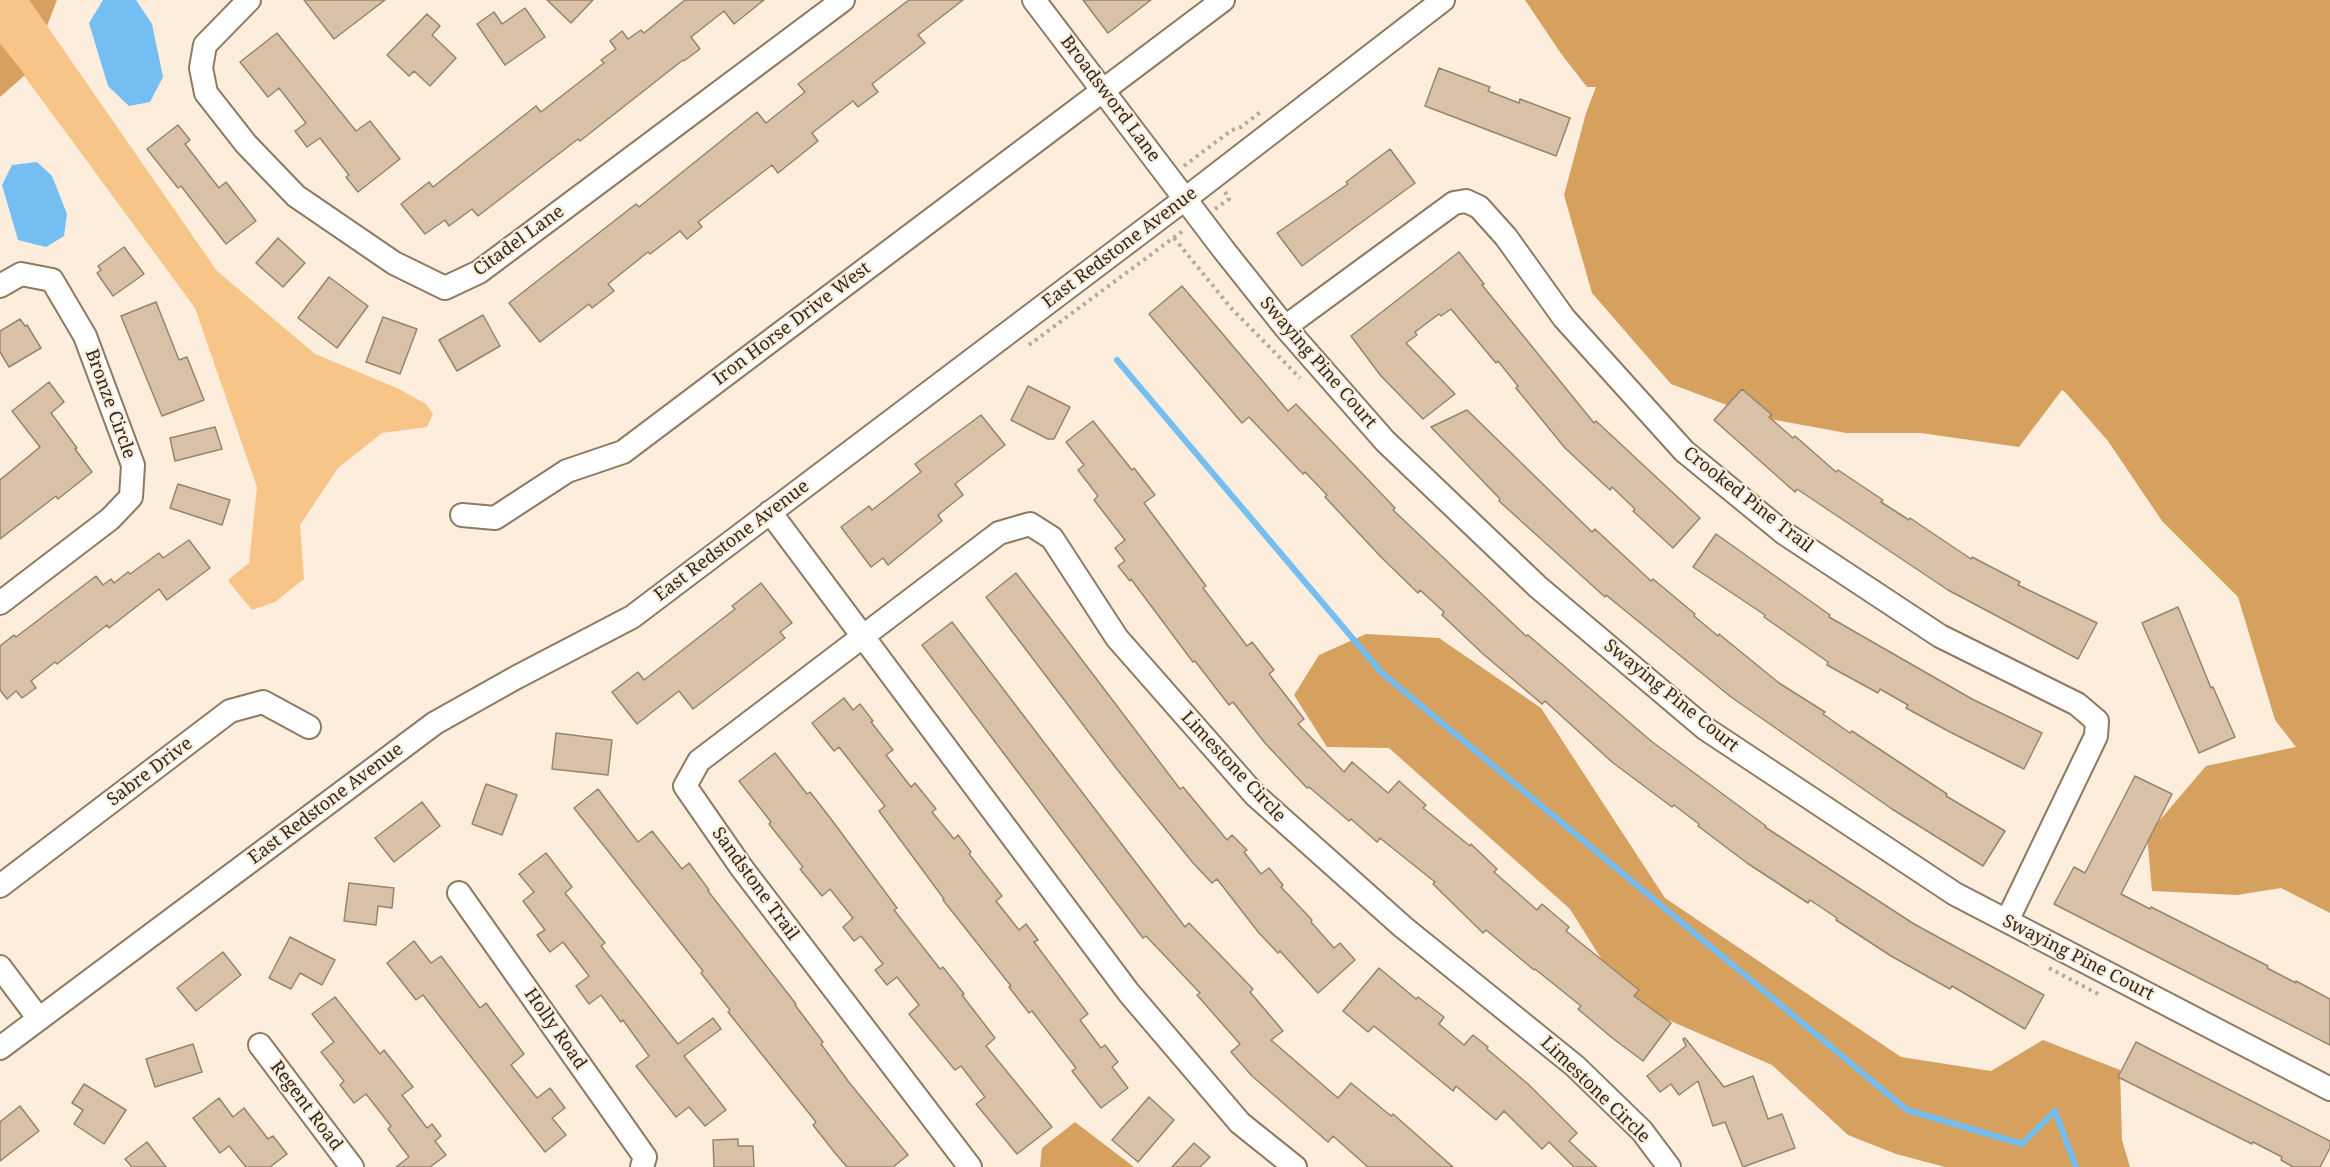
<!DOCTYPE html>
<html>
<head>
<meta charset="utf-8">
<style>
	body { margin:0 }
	canvas { display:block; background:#fceddd }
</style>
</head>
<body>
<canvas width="2330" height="1167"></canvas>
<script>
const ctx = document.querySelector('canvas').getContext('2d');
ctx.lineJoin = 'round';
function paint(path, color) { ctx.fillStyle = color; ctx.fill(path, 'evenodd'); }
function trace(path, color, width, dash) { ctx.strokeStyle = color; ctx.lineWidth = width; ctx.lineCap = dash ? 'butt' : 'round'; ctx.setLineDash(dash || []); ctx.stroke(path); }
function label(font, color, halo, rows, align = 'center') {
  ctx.font = font + ' "Noto Serif",serif'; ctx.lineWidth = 4.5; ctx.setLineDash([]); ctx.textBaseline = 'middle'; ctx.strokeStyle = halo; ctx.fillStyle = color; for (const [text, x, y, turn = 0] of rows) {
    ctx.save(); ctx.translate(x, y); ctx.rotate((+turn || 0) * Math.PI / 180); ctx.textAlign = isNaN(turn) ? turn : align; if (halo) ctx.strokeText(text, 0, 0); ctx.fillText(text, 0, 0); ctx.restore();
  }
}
const green = new Path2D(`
	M 0,0 L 29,0 L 217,271 L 315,354 L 397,388 L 426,404 L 433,414 L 427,427 L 382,433 L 338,468 L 300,525 L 304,579 L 275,602 L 252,610 L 229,582 L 229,579 L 249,563 L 257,487 L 195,308 L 0,43 Z`);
const forest = new Path2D(`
	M 29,0 L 57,0 L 47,26 Z
	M 1525,0 L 2330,0 L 2330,913 L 2281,888 L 2237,895 L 2152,891 L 2147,835 L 2206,766 L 2296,747 L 2275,720 L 2238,597 L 2162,521 L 2108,441 L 2065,392 L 2062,390 L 2019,447 L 1921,433 L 1846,433 L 1759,417 L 1671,384 L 1592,293 L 1564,195 L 1586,113 L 1596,87 L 1587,87 L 1562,55 Z
	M 0,43 L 25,75 L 0,97 Z
	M 1366,634 L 1439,638 L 1541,708 L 1665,898 L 1901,1057 L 1991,1071 L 2043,1040 L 2120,1070 L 2122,1140 L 2130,1167 L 1945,1167 L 1896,1154 L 1848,1135 L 1772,1065 L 1629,1003 L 1570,909 L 1389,748 L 1327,747 L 1294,695 L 1319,655 Z
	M 1075,1122 L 1134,1167 L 1040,1167 L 1042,1148 Z`);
const water = new Path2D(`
	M 103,0 L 136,0 L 152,24 L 163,77 L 150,102 L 129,106 L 108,86 L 89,23 Z
	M 37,162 L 52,176 L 67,214 L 64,236 L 46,247 L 18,240 L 2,185 L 12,165 Z`);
const stream = new Path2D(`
	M 1117,360 L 1382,673 L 1907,1110 L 2022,1144 L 2055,1111 L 2076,1167`);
const building = new Path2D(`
	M 304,0 L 385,0 L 334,39 Z
	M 547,0 L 593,0 L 571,23 Z
	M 685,0 L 764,0 L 734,24 L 724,11 L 691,37 L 700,49 L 684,61 L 683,60 L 580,141 L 578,139 L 478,216 L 472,209 L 449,226 L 445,220 L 425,234 L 401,204 L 429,182 L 433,187 L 536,106 L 541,112 L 604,63 L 601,60 L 616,49 L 610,41 L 622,31 L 628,39 L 641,30 L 644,33 Z
	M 909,0 L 963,0 L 918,35 L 925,43 L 872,84 L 878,92 L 858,107 L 853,101 L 812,133 L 818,141 L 778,173 L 772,165 L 698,222 L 702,227 L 687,239 L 680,231 L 650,254 L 648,252 L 608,284 L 614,291 L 592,308 L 589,304 L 540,342 L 509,303 L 636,204 L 639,207 L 757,112 L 766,123 L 805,92 L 798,84 Z
	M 1083,0 L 1151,0 L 1108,33 Z
	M 525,8 L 545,37 L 505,65 L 477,24 L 494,12 L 502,24 Z
	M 427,14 L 440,26 L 432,35 L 456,58 L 430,86 L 414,71 L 409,76 L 387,55 Z
	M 277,33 L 356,131 L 370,121 L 400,159 L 358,192 L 346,177 L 349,175 L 320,138 L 307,147 L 295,131 L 306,123 L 279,88 L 268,97 L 240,62 Z
	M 1439,68 L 1490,87 L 1488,91 L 1519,103 L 1520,99 L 1570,118 L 1556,156 L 1425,106 Z
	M 178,125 L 190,140 L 185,144 L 219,188 L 226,182 L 256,221 L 226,244 L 181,186 L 178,188 L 147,149 Z
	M 1390,149 L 1415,183 L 1302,266 L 1277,233 L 1348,184 L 1346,182 Z
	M 278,238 L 305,263 L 283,287 L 256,263 Z
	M 124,247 L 144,274 L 113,296 L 97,273 L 101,270 L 98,266 Z
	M 1459,252 L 1484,284 L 1482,285 L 1594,423 L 1596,421 L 1700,518 L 1673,548 L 1633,511 L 1635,509 L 1612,487 L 1610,490 L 1565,448 L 1516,388 L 1518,386 L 1498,361 L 1496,363 L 1451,309 L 1441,316 L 1439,314 L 1415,332 L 1417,335 L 1406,343 L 1455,394 L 1423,419 L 1381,376 L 1351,336 Z
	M 329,277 L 368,306 L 337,348 L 298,318 Z
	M 1182,286 L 1288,411 L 1296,404 L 1395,508 L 1393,510 L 1526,636 L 1528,635 L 1651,741 L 1766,826 L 1765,827 L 1914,924 L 2044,995 L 2025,1029 L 1952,986 L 1950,989 L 1891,956 L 1836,920 L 1837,918 L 1810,900 L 1808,903 L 1747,863 L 1698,826 L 1699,824 L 1674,805 L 1672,807 L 1612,762 L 1545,701 L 1542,704 L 1482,653 L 1442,615 L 1444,612 L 1420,590 L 1418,593 L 1381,557 L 1325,497 L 1327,495 L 1305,472 L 1303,474 L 1249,417 L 1242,423 L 1149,314 Z
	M 156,302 L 179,360 L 187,357 L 204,400 L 162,416 L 121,316 Z
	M 483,315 L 500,346 L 457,371 L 439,340 Z
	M 383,317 L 417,329 L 400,374 L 366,362 Z
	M 20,319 L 25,326 L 27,325 L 41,348 L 9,367 L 0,352 L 0,331 Z
	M 49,382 L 64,402 L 51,413 L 77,448 L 75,449 L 92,472 L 58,499 L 56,496 L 0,539 L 0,480 L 40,447 L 12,411 Z
	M 1028,386 L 1070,407 L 1054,439 L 1048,439 L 1011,420 Z
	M 1742,389 L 1772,415 L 1769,417 L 1793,438 L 1795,436 L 1836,472 L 1838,470 L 1883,500 L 1881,502 L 1909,520 L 1910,518 L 1971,559 L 1972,557 L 2020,582 L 2018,585 L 2097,623 L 2078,659 L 1948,590 L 1797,489 L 1795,492 L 1714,420 Z
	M 1467,410 L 1592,532 L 1595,529 L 1651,581 L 1653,579 L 1695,614 L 1694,616 L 1718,636 L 1719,634 L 1779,683 L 1825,712 L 1823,714 L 1850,733 L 1852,731 L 1947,794 L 1946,796 L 2005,831 L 1983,866 L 1892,809 L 1731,697 L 1606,595 L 1605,597 L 1499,501 L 1500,499 L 1431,427 Z
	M 981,415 L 1005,445 L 955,484 L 963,495 L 938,515 L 942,521 L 888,565 L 883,558 L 871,567 L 841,527 L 869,506 L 872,510 L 921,472 L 915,464 Z
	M 1093,421 L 1132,470 L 1134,468 L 1155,495 L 1144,503 L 1206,586 L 1203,588 L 1247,646 L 1252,642 L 1274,670 L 1269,674 L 1304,719 L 1298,724 L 1344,772 L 1352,762 L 1388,793 L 1399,781 L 1426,805 L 1423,808 L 1470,846 L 1471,844 L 1497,869 L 1494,872 L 1537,910 L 1542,904 L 1569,927 L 1566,931 L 1639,990 L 1634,996 L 1671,1023 L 1643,1061 L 1611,1037 L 1578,1009 L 1581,1006 L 1535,969 L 1534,970 L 1486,930 L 1483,933 L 1433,884 L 1435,882 L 1380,838 L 1377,842 L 1351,819 L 1349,821 L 1309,787 L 1307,788 L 1265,743 L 1233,702 L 1229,705 L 1195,661 L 1193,662 L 1131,579 L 1130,581 L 1118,566 L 1125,561 L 1115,548 L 1125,540 L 1094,500 L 1098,496 L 1078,470 L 1084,465 L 1066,442 Z
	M 215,427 L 222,449 L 175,461 L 170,438 Z
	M 178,484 L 230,500 L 222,525 L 170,508 Z
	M 1716,534 L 1830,615 L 1829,617 L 1972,699 L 2042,733 L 2024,769 L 1950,732 L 1906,708 L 1908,705 L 1880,689 L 1878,693 L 1827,665 L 1828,662 L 1764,617 L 1765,615 L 1693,567 Z
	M 189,540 L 210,568 L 167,600 L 159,589 L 109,628 L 107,625 L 57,664 L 55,662 L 31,681 L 36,688 L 22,698 L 16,691 L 7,699 L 0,690 L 0,646 L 14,635 L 16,637 L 96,576 L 103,585 L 111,579 L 114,583 L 128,572 L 130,574 L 159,553 L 163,558 Z
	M 1016,573 L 1180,789 L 1183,787 L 1227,840 L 1232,835 L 1247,850 L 1244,852 L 1261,874 L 1269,868 L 1283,885 L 1281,887 L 1312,920 L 1311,922 L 1334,948 L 1340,943 L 1355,960 L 1318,993 L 1280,951 L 1278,953 L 1259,933 L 1217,879 L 1212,883 L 1193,863 L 1116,768 L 986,597 Z
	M 761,583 L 792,623 L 780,632 L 785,638 L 693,709 L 679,691 L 637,724 L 612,692 L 638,672 L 644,680 L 735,609 L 732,606 Z
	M 2178,607 L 2211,688 L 2213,687 L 2235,737 L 2199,753 L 2142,623 Z
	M 952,622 L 1185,927 L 1189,923 L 1253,989 L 1250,992 L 1283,1031 L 1271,1040 L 1338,1098 L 1351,1083 L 1391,1116 L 1393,1114 L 1453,1167 L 1368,1167 L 1333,1136 L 1328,1142 L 1252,1076 L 1231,1052 L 1240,1044 L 1197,995 L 1200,993 L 1146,936 L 1143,938 L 922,645 Z
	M 844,698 L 853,710 L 860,704 L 873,721 L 871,722 L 893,750 L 886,755 L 911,787 L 915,783 L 936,809 L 932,812 L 954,839 L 958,835 L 971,852 L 969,854 L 1002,896 L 996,901 L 1019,930 L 1026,924 L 1038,940 L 1034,942 L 1088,1014 L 1080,1020 L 1101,1048 L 1105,1045 L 1118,1062 L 1112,1067 L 1128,1088 L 1101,1108 L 1072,1071 L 1076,1068 L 1032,1011 L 1029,1013 L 1009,987 L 1011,986 L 943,900 L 944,899 L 879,811 L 885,806 L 839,747 L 834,751 L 812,723 Z
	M 556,733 L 612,740 L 608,775 L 552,769 Z
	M 775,753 L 807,794 L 810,792 L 831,819 L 897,908 L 894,910 L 940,969 L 943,967 L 964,994 L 962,995 L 995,1038 L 986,1046 L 1052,1127 L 1017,1154 L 976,1104 L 985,1097 L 961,1066 L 955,1070 L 909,1014 L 919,1005 L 897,977 L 887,985 L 875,970 L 883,964 L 861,936 L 854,941 L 843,927 L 853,918 L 830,889 L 822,896 L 800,869 L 803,867 L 769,824 L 771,822 L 739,781 Z
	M 2135,776 L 2172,794 L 2121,894 L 2150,909 L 2151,907 L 2268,966 L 2267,968 L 2296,983 L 2296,981 L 2330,999 L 2330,1045 L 2054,904 L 2074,867 L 2085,873 Z
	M 486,784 L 517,795 L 502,835 L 472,824 Z
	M 598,789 L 638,842 L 652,831 L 682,869 L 689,863 L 709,890 L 708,891 L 796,1004 L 795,1005 L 823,1042 L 821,1044 L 848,1081 L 908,1155 L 893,1167 L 847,1167 L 835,1153 L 813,1125 L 816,1122 L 728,1012 L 730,1010 L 701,973 L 703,971 L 574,808 Z
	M 422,802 L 440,826 L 394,862 L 375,838 Z
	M 546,853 L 572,887 L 565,893 L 605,943 L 601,946 L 678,1044 L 713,1018 L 721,1029 L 684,1056 L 726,1110 L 705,1126 L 689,1107 L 676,1117 L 636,1066 L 649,1056 L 623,1020 L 621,1022 L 601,995 L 589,1004 L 576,986 L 589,976 L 563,942 L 550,952 L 537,935 L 545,930 L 523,901 L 534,892 L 519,874 Z
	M 349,883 L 394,888 L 392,908 L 378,906 L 376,925 L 344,921 Z
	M 290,937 L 335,960 L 322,985 L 300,973 L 291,989 L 269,978 Z
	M 414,941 L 431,963 L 441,956 L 480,1008 L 486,1003 L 524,1054 L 511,1065 L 537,1098 L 550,1088 L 565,1108 L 552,1118 L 566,1135 L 545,1152 L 423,995 L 416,1000 L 387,963 Z
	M 223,952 L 241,975 L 196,1011 L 177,988 Z
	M 1379,968 L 1416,999 L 1418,997 L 1444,1017 L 1439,1024 L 1464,1045 L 1473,1035 L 1488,1047 L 1487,1049 L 1528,1084 L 1577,1133 L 1569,1141 L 1597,1167 L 1574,1167 L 1549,1142 L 1542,1149 L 1504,1111 L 1496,1120 L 1456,1086 L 1453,1091 L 1374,1026 L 1368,1032 L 1343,1011 Z
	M 335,997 L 380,1054 L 384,1050 L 413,1087 L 402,1095 L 427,1128 L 432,1124 L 441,1136 L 435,1141 L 446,1155 L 430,1167 L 396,1167 L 409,1157 L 388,1129 L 391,1126 L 366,1094 L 354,1103 L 340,1085 L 344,1081 L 321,1052 L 334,1042 L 312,1014 Z
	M 1685,1038 L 1724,1087 L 1753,1076 L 1768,1119 L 1782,1114 L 1795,1148 L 1743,1167 L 1725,1122 L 1713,1126 L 1698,1081 L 1679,1095 L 1671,1084 L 1660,1092 L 1647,1076 L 1686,1046 L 1683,1039 Z
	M 2136,1042 L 2330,1141 L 2330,1148 L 2320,1167 L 2293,1167 L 2281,1160 L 2282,1157 L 2253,1142 L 2252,1144 L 2118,1077 Z
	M 193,1044 L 202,1072 L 155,1087 L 146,1059 Z
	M 84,1084 L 126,1110 L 104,1144 L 74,1124 L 83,1110 L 72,1103 Z
	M 1149,1097 L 1174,1120 L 1138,1162 L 1112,1140 Z
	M 219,1098 L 233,1117 L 244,1108 L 268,1139 L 273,1136 L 287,1154 L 270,1167 L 246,1167 L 229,1146 L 220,1153 L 193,1118 Z
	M 20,1106 L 39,1131 L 0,1161 L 0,1122 Z
	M 738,1139 L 738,1146 L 753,1146 L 754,1167 L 714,1167 L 713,1140 Z
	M 147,1142 L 166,1167 L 132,1167 L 125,1159 Z
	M 1194,1143 L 1210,1157 L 1200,1167 L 1172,1167 Z`);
const path = new Path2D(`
	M 1184,166 L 1232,130 L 1241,127 L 1263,110
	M 1215,209 L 1229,199 L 1225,192
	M 1174,238 L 1231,308 L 1300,378
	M 1029,345 L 1184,230
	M 2049,968 L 2098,994`);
const minor = new Path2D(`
	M 249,0 L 205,45 L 201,68 L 206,93 L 246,144 L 296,196 L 394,263 L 445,288 L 479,272 L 843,0
	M 1034,0 L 1223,249 L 1285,327 L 1385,441 L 1538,587 L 1706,729 L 1955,894 L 2330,1089
	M 0,286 L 21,274 L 52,280 L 85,336 L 133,465 L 131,497 L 110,519 L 0,603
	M 1285,327 L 1454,203 L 1466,201 L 1479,207 L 1506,237 L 1564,318 L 1684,451 L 1784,533 L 1940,636 L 2077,704 L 2097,721 L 2096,736 L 2007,921
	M 770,512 L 1129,993 L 1240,1123 L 1295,1167
	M 462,515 L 495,518 L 567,471 L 623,452 L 1223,0
	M 0,886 L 230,711 L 263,702 L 309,727
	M 459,893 L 645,1157 L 642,1167
	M 0,967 L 39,1019
	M 260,1045 L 352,1167
	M 0,1048 L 435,723 L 517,677 L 632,617 L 1185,199 L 1443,0
	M 970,1167 L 741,867 L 685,786 L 699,761 L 999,533 L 1030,524 L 1052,538 L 1117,638 L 1255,795 L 1403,927 L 1575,1066 L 1642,1131 L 1669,1167`);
const streetNames = [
	["Broadsword Lane",1110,99,53],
	["Citadel Lane",519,241,-36],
	["East Redstone Avenue",1120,248,-37],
	["Iron Horse Drive West",792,324,-37],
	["Swaying Pine Court",1318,363,49],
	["Bronze Circle",110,404,70],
	["Crooked Pine Trail",1748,500,38],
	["East Redstone Avenue",732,541,-37],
	["Swaying Pine Court",1671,696,39],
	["Limestone Circle",1233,767,47],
	["Sabre Drive",150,772,-37],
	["East Redstone Avenue",326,804,-37],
	["Sandstone Trail",755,884,54],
	["Swaying Pine Court",2078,958,27],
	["Holly Road",555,1029,55],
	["Limestone Circle",1595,1090,44],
	["Regent Road",306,1106,53]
];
paint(green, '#f8c588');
paint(forest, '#d6a15f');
paint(water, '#75bef2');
trace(stream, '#75bef2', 6);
paint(building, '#d8c1a6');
trace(building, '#99846a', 1.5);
trace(minor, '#8f7a61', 26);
trace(path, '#b6a99b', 4, [3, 4.5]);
trace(minor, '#fff', 22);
label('18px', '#31281e', '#fceddd', streetNames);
</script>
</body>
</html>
